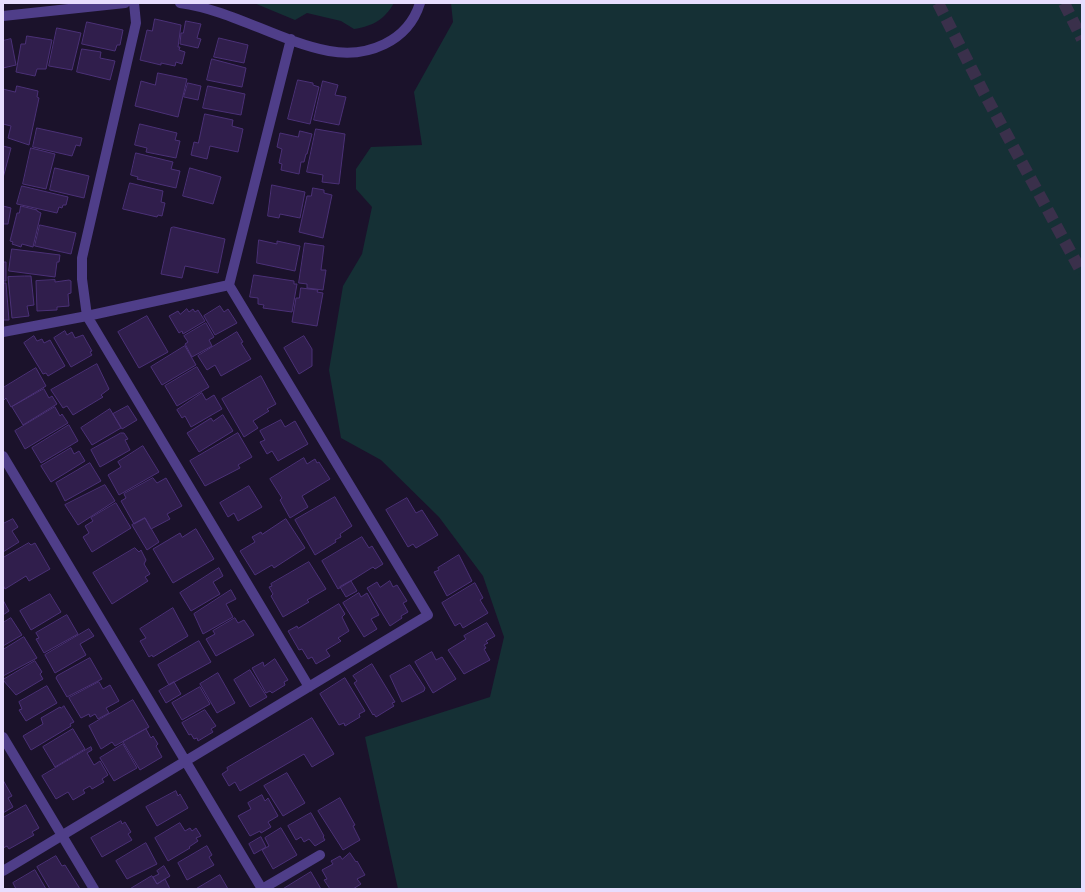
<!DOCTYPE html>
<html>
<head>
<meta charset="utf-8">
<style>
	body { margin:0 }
	#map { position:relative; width:1085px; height:892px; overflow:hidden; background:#1b122b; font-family:Karla,sans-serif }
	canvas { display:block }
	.frame { position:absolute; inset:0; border:4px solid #e7ddfe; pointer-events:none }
</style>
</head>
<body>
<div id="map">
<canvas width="1085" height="892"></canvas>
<div class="frame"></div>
</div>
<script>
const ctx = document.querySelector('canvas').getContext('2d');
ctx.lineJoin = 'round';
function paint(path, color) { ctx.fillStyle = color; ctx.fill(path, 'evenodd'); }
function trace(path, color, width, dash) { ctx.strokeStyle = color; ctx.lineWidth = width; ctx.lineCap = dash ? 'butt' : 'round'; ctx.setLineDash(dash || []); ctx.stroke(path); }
const green = new Path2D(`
	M 254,3 L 394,3 C 384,20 373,26 354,29 L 341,21 L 307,13 L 295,20 Z
	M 451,3 L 1082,3 L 1082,889 L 398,889 L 365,737 L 490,697 L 504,637 L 483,576 L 439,517 L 381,460 L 341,438 L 329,370 L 343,286 L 362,254 L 372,207 L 356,189 L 356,169 L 371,147 L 422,145 L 414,92 L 453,22 Z`);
const building = new Path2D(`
	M 155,19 L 181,25 L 178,47 L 180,47 L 179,50 L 185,52 L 182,64 L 176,62 L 175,66 L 161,63 L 161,65 L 140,60 L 147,30 L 152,31 Z
	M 186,21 L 201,24 L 197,38 L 201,39 L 198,48 L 180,44 L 181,33 L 183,33 Z
	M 87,22 L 123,30 L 120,45 L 117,45 L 115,51 L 82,44 Z
	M 57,28 L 81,33 L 72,70 L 49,66 Z
	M 27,36 L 52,40 L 46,69 L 37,69 L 35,76 L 16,72 L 21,44 L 25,44 Z
	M 219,38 L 248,45 L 244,63 L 214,57 Z
	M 11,39 L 16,65 L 3,68 L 3,41 Z
	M 82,49 L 101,52 L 100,58 L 115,61 L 110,80 L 77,72 Z
	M 212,59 L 246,68 L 242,87 L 207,80 Z
	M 158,73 L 187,79 L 178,117 L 135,106 L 141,81 L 155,85 Z
	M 298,80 L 313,83 L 313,85 L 319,87 L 310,124 L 288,119 Z
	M 323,81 L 338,85 L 335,95 L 346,97 L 339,125 L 314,120 Z
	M 188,83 L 201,86 L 198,100 L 184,97 Z
	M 17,86 L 38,91 L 37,97 L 39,98 L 29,145 L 8,138 L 11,126 L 3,124 L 3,89 L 15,92 Z
	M 208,86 L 245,94 L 241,115 L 203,108 Z
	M 205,114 L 233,120 L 232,126 L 243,129 L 238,152 L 210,146 L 207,159 L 191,155 L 194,142 L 198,143 Z
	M 140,124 L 177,133 L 175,140 L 180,141 L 176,158 L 146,152 L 147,148 L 135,145 Z
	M 37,128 L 82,138 L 80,146 L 76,145 L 72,156 L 33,147 Z
	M 316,129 L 345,134 L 339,184 L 322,182 L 323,175 L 307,172 Z
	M 300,131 L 312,134 L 307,154 L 306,154 L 304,162 L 301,162 L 299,174 L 281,170 L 282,164 L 279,163 L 282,149 L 277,147 L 280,133 L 298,137 Z
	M 3,146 L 11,148 L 3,178 Z
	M 31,148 L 55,154 L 46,189 L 23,184 Z
	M 136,153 L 173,162 L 171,169 L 180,171 L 176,188 L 137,179 L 138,177 L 131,175 Z
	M 55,168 L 89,176 L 84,198 L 50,190 Z
	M 190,168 L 221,177 L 213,204 L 183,196 Z
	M 130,183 L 163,191 L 161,202 L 165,203 L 162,216 L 158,215 L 157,217 L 123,209 Z
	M 272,185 L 305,192 L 300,218 L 280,214 L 279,218 L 268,216 Z
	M 22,186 L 68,197 L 66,205 L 63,205 L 62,208 L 59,207 L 57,213 L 17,204 Z
	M 313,188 L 324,190 L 324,193 L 332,195 L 323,238 L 299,232 L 307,196 L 311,196 Z
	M 3,206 L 11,208 L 8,224 L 3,224 Z
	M 21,206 L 37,210 L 37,211 L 41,213 L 33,247 L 22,244 L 21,247 L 12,244 L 13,242 L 10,241 L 17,213 L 19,213 Z
	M 40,225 L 76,233 L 71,254 L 35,246 Z
	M 174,227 L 225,239 L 218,273 L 185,266 L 182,278 L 161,274 L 171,228 Z
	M 259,240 L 277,244 L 277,241 L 300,246 L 295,271 L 257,263 Z
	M 305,243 L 324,246 L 321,270 L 326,270 L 323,290 L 307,288 L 307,284 L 299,283 Z
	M 12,249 L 60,255 L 59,262 L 57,262 L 55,277 L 9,271 Z
	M 3,262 L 6,262 L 6,281 L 3,281 Z
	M 254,275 L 294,281 L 294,284 L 297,284 L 292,312 L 263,308 L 264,305 L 258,304 L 258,298 L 250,297 Z
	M 25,276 L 31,276 L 34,305 L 27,306 L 29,316 L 12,318 L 8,277 Z
	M 55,280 L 55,282 L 69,280 L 71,281 L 71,293 L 68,294 L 69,306 L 57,307 L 57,310 L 37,311 L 36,281 Z
	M 3,283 L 6,283 L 9,320 L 3,320 Z
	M 301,288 L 318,290 L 317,292 L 323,293 L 317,326 L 292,322 L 296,298 L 299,298 Z
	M 220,306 L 224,312 L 228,309 L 237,323 L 215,335 L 204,316 Z
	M 187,309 L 189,312 L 193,309 L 195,312 L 198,310 L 205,321 L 183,334 L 182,331 L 179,333 L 169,316 L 178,311 L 180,314 Z
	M 147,316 L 168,352 L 139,368 L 118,332 Z
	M 206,323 L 214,337 L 209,340 L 212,346 L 192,357 L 185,344 L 188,342 L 184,336 Z
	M 65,331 L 67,335 L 72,332 L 75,338 L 83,335 L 92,351 L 90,352 L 92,355 L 71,367 L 54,338 Z
	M 237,332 L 243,342 L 241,343 L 251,359 L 221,376 L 215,365 L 207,370 L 198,356 Z
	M 34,336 L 37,341 L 42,339 L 44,343 L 50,340 L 65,366 L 48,376 L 46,373 L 43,374 L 24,343 Z
	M 304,336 L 312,349 L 312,366 L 299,374 L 284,348 Z
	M 185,346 L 196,365 L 162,385 L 151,367 Z
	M 97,364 L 109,389 L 101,395 L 103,397 L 73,415 L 67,406 L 63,408 L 51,390 Z
	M 197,367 L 209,387 L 177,406 L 165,386 Z
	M 36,368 L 46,386 L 11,407 L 6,398 L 4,400 L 3,398 L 3,388 Z
	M 261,376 L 276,404 L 267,409 L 269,411 L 253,421 L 258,428 L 244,437 L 222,399 Z
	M 44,389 L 49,398 L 52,396 L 57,404 L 23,425 L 12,407 Z
	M 202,393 L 206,400 L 214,395 L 222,409 L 191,427 L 185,416 L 182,418 L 177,410 Z
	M 128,406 L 137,420 L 122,429 L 113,414 Z
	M 55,407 L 60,416 L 62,414 L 68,423 L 25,449 L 15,431 Z
	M 110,409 L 121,428 L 92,445 L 81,428 Z
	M 223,415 L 233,431 L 199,452 L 187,433 L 211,418 L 213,421 Z
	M 281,420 L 285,427 L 295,421 L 308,444 L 278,461 L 272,451 L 267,454 L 260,442 L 265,440 L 260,431 Z
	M 69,425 L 78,441 L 41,463 L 32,448 Z
	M 121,433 L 124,433 L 128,439 L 125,440 L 130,450 L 100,467 L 91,450 Z
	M 238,433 L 252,457 L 238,465 L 240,468 L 205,486 L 190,461 Z
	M 143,446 L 159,472 L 119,495 L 108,475 L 121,467 L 118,462 Z
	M 71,448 L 74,454 L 79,451 L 85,461 L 51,482 L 41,466 Z
	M 304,458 L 307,464 L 315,459 L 317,463 L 319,462 L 330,479 L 302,496 L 308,507 L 290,518 L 280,500 L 282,498 L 270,479 Z
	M 90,463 L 101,481 L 65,501 L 56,483 Z
	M 153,478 L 157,483 L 166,478 L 182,506 L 167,514 L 170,519 L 151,529 L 145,518 L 134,524 L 121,501 L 126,498 L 124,494 Z
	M 105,485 L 115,501 L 78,525 L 65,505 Z
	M 249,486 L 262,507 L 238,521 L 234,513 L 228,517 L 220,503 Z
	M 335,497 L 352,526 L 340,534 L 341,537 L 335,540 L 336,542 L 315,555 L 295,520 Z
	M 407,498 L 416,513 L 422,510 L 438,535 L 416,548 L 413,544 L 408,547 L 386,510 Z
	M 116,503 L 131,528 L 92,552 L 83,537 L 89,533 L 85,526 L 93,521 L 91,518 Z
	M 145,518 L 159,542 L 147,550 L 132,525 Z
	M 13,519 L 18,527 L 12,531 L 19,542 L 3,552 L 3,524 Z
	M 286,519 L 305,548 L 274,568 L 272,565 L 255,575 L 240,551 L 255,542 L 252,537 L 261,532 L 262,534 Z
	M 196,529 L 214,559 L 173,583 L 153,549 L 180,533 L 182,537 Z
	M 362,537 L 369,548 L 372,546 L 383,564 L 375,569 L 373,567 L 338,589 L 322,561 Z
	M 29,543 L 31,545 L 35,543 L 50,569 L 29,581 L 26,576 L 5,589 L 3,585 L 3,558 Z
	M 135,548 L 139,552 L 141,550 L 146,560 L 144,564 L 150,574 L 145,577 L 148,581 L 112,604 L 93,573 Z
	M 459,555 L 472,581 L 447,596 L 434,572 L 439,570 L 438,568 Z
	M 309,562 L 326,589 L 307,600 L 309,602 L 283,617 L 271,596 L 273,594 L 269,587 L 272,586 L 271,584 Z
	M 219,568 L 223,576 L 213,582 L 220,594 L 191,611 L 180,593 Z
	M 351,581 L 357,591 L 346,597 L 340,587 Z
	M 390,581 L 393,587 L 397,585 L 407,601 L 403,603 L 408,612 L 401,616 L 402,618 L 390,626 L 367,588 L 377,582 L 380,587 Z
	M 475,583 L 483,598 L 480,600 L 488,613 L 463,628 L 460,623 L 455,626 L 442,603 Z
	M 231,590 L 236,599 L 226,604 L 233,617 L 203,634 L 194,614 Z
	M 359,593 L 361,597 L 367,593 L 379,615 L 371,619 L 377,629 L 364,637 L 343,603 Z
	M 50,594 L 61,612 L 31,630 L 20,611 Z
	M 3,600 L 9,611 L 3,615 Z
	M 339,604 L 345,614 L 342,617 L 349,631 L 338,638 L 341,641 L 326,650 L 330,656 L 316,664 L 312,657 L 308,659 L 302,649 L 299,650 L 288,631 L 297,626 L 298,628 Z
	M 173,608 L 188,636 L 153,657 L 152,655 L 149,657 L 140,641 L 146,638 L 140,629 Z
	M 67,615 L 78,634 L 44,653 L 36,639 L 39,638 L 36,633 Z
	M 11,618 L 22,635 L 3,646 L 3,623 Z
	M 235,618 L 238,623 L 244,620 L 254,635 L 216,656 L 206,639 L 215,634 L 213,631 Z
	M 487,623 L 495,636 L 486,641 L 488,643 L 484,645 L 486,648 L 484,649 L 490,660 L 464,674 L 448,650 L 466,639 L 464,636 Z
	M 89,629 L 94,636 L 80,644 L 86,655 L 55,673 L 45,655 Z
	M 24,637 L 37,658 L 3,676 L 3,650 Z
	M 199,641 L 211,662 L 169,685 L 158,665 Z
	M 432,652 L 436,660 L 442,657 L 456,679 L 433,693 L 415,662 Z
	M 90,658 L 102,679 L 67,697 L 56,678 L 57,676 Z
	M 275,659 L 288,680 L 284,682 L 285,685 L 272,693 L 270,691 L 266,693 L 252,668 L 263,662 L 264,666 Z
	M 35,661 L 42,672 L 40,674 L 43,679 L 16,695 L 3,680 Z
	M 372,664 L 395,702 L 392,703 L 394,706 L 376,717 L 374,714 L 373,715 L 354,683 L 357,681 L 353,676 Z
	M 410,665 L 425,688 L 424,691 L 402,702 L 390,676 Z
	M 250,670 L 267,697 L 250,707 L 234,680 Z
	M 218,673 L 235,703 L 217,713 L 200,684 Z
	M 345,678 L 365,711 L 359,714 L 360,717 L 345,726 L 344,723 L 339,725 L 320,694 Z
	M 99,682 L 103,689 L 110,685 L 119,701 L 106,708 L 109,713 L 98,719 L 95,714 L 90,717 L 89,714 L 81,718 L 69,698 Z
	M 174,682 L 181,694 L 166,703 L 159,691 Z
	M 47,686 L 57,703 L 26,721 L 19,710 L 22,709 L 19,702 Z
	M 200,687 L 210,704 L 182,720 L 172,703 Z
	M 133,700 L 149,727 L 115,746 L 112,742 L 101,749 L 89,726 Z
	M 64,706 L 74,722 L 70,724 L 71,726 L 31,750 L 23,736 L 43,724 L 41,718 L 60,707 L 61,708 Z
	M 205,710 L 216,726 L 211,729 L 213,732 L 198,741 L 197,738 L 194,739 L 191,734 L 189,735 L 182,723 Z
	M 312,718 L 334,754 L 312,767 L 304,754 L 240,791 L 235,782 L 229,786 L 222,774 L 228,770 L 227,768 Z
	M 73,729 L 85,749 L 55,767 L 43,747 Z
	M 146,729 L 151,738 L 153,736 L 158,744 L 156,746 L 162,757 L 140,770 L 123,742 Z
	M 123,744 L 137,768 L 114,781 L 100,758 Z
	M 91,747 L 92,750 L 87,753 L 94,765 L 100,761 L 108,775 L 102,779 L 104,782 L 92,789 L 90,786 L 83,790 L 85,793 L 73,800 L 68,792 L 56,799 L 42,776 Z
	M 287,773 L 305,803 L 283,816 L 264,786 Z
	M 3,780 L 12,796 L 8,798 L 13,807 L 3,813 Z
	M 176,791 L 178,796 L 180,794 L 188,808 L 157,826 L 146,807 Z
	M 262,795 L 265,801 L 268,798 L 278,816 L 268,822 L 271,827 L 261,833 L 260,831 L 250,836 L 238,816 L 251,809 L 248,803 Z
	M 340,798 L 355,825 L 353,826 L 360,840 L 343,850 L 318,811 Z
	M 26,805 L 39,828 L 32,832 L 34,835 L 9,849 L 7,846 L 3,848 L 3,818 Z
	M 311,813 L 324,836 L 323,837 L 325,840 L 315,846 L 309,839 L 304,842 L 301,837 L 296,840 L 288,826 Z
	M 121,821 L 122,824 L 125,822 L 131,832 L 128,834 L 132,840 L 102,857 L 91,838 Z
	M 180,823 L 185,831 L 190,828 L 192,831 L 196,828 L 201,836 L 196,838 L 198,841 L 189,847 L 190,848 L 168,861 L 155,838 Z
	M 281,828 L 297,855 L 273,869 L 262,850 L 269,846 L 265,838 Z
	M 261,837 L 266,847 L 254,854 L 249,844 Z
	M 146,843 L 157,864 L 127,879 L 116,861 Z
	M 207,846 L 212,855 L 209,857 L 214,865 L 187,880 L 178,863 Z
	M 350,853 L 356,862 L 357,861 L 365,875 L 357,879 L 361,884 L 353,889 L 330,889 L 324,880 L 327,879 L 322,870 L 333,864 L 331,861 L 340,856 L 342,859 Z
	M 56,856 L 62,866 L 65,865 L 80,889 L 50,889 L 37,867 Z
	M 164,866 L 170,876 L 157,884 L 153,877 L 159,874 L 157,871 Z
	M 35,870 L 46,889 L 16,889 L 13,883 Z
	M 311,872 L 321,889 L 283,889 Z
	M 220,875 L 228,889 L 196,889 Z
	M 152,876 L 157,884 L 165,879 L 170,889 L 130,889 Z`);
const highwayTunnel = new Path2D(`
	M 938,3 L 984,93 L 1082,273
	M 1064,3 L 1082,39`);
const minor = new Path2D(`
	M 134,3 L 136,23 L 82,258 L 82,279 L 87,316 L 309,687
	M 180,3 C 232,10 278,41 329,51 C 367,58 408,42 420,3
	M 3,16 L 125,3
	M 3,332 L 87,316 L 229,285
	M 3,456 L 262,889
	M 3,737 L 94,889
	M 3,871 L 428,615 L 229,285 L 291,39
	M 262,889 L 320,855`);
paint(green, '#153035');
paint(building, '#301e4c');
trace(building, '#4b3177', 1);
trace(highwayTunnel, '#3a304b', 12, [12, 6]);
trace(minor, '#4f3e89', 10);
</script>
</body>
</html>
